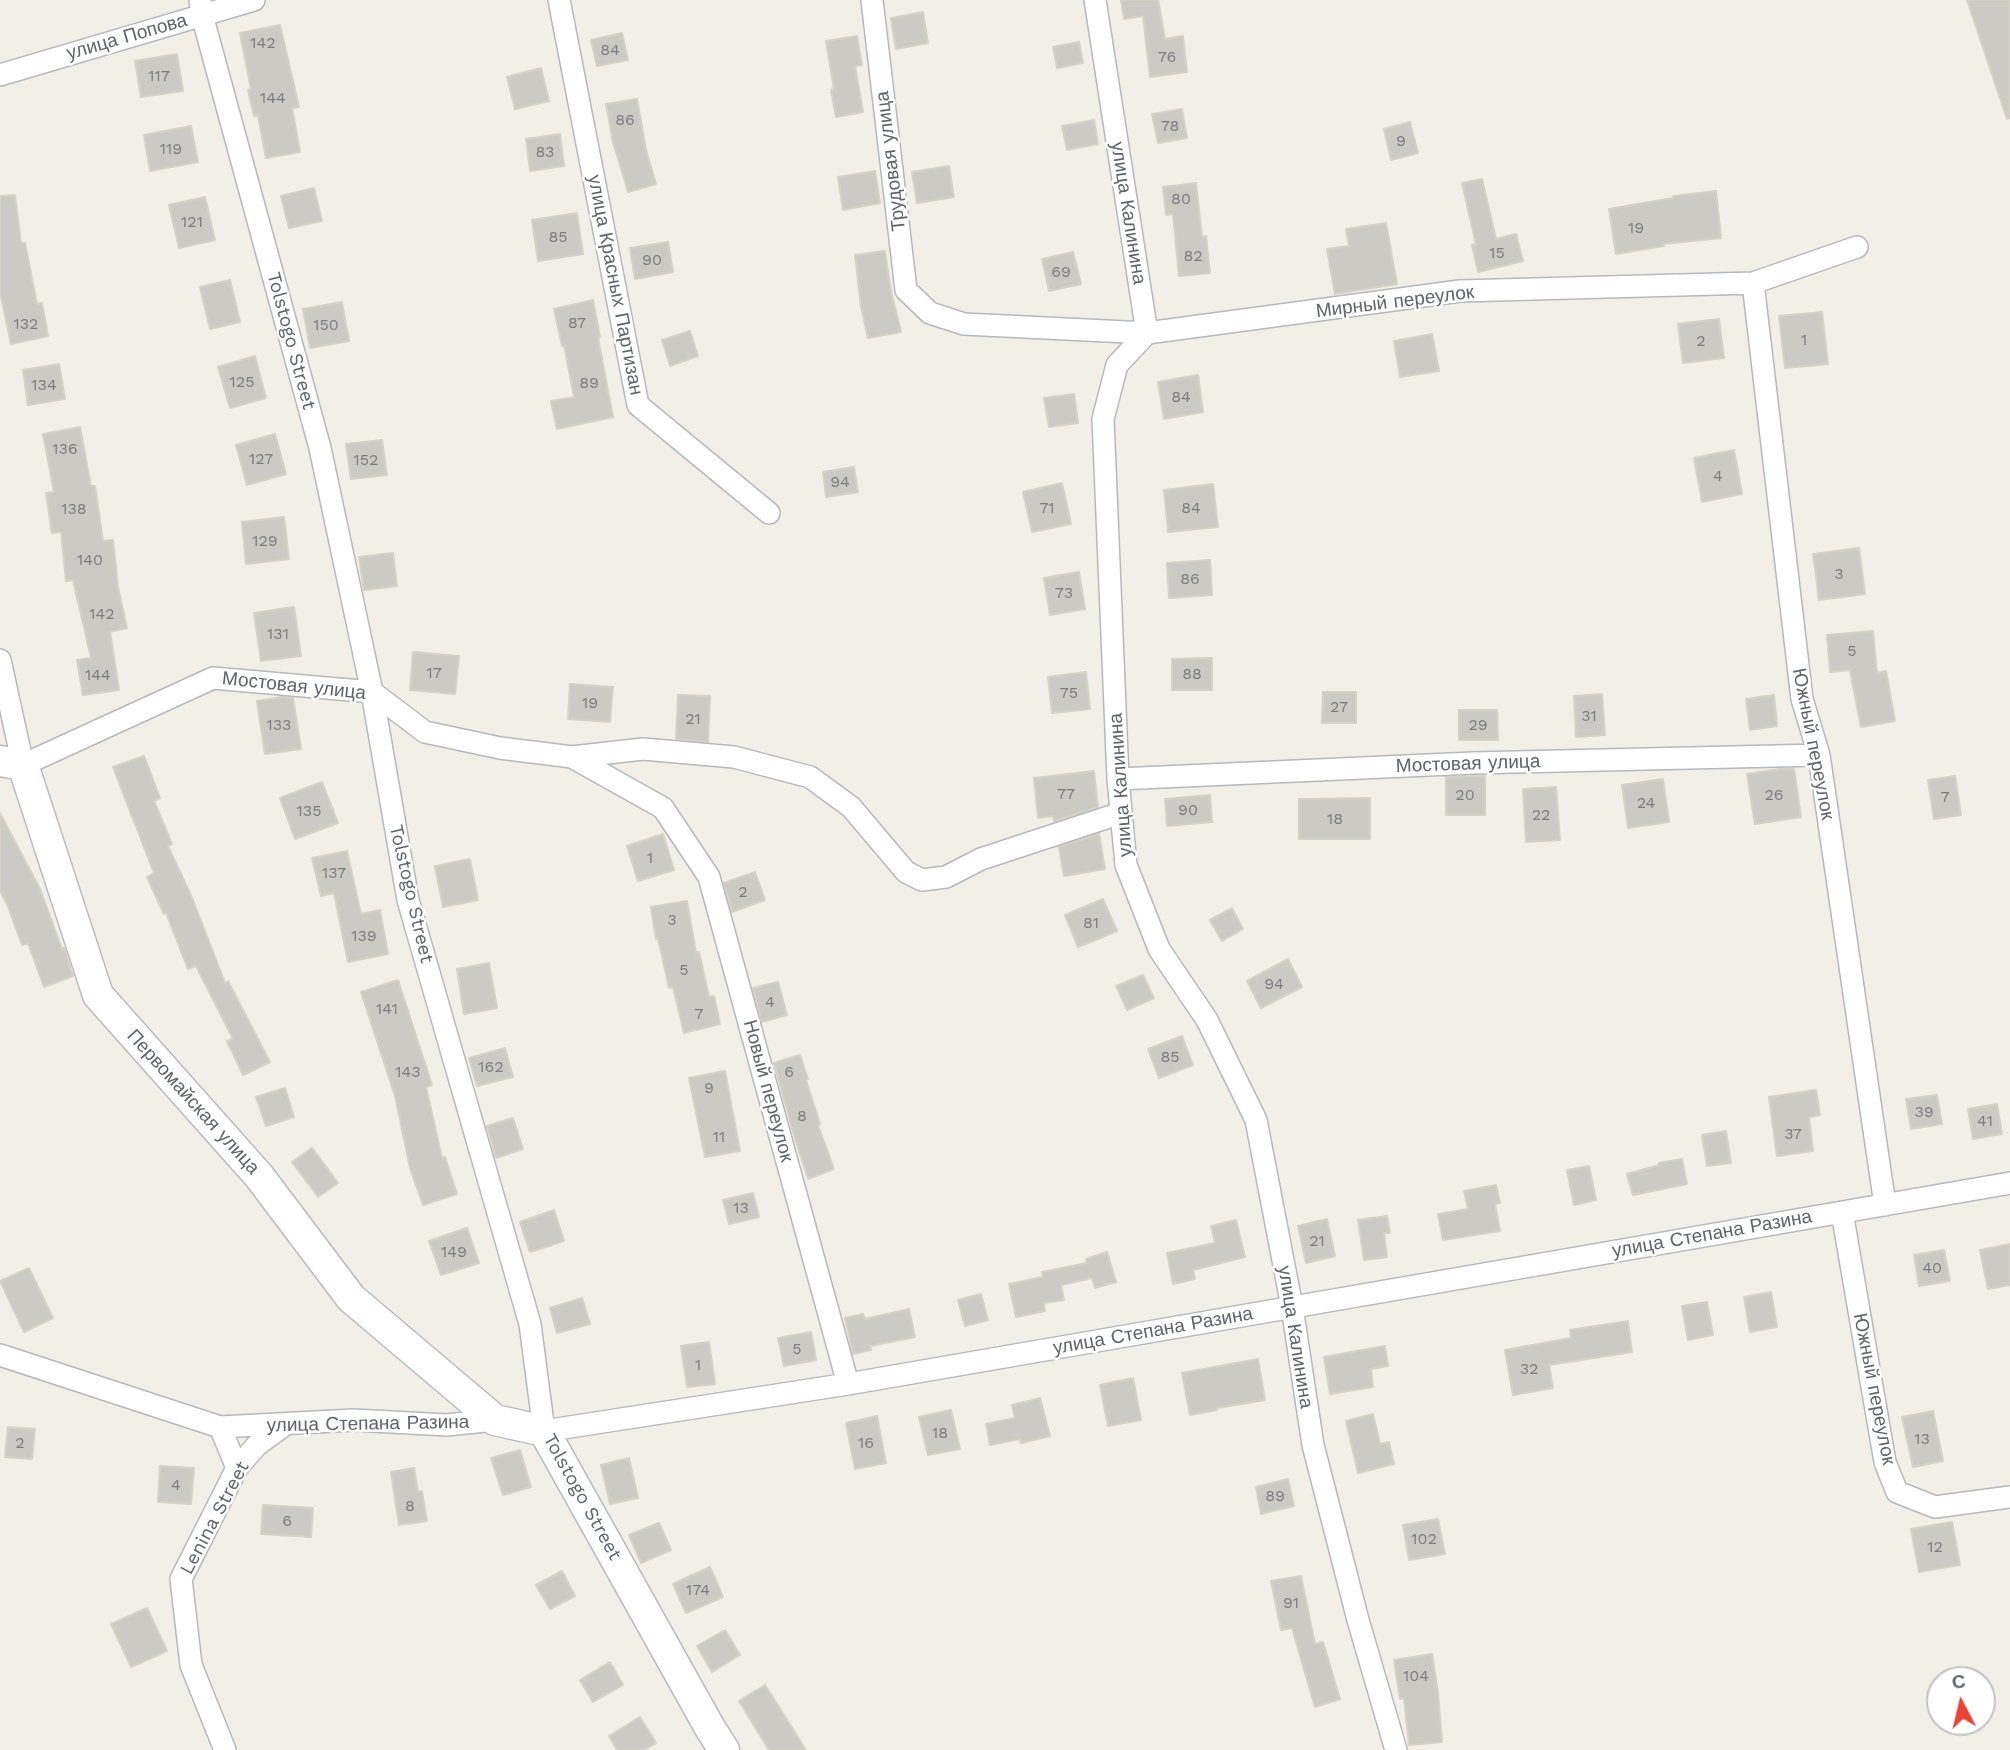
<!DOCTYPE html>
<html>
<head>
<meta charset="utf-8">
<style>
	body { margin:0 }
	#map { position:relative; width:2010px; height:1750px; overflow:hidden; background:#f1efe8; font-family:"Work Sans",sans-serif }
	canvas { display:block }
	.north { position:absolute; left:1926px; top:1666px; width:70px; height:70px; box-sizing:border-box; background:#fff; border:2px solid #bfc1c3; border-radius:50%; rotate:353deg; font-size:19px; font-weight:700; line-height:28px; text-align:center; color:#5f6368 }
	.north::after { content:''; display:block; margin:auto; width:24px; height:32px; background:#ea4335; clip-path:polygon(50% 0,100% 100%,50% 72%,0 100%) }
</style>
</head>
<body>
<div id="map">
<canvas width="2010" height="1750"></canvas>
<div class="north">С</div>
</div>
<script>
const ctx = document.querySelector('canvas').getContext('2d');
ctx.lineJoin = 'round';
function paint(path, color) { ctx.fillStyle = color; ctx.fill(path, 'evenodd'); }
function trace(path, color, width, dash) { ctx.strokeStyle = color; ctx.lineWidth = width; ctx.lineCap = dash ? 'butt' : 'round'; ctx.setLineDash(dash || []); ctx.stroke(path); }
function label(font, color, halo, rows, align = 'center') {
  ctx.font = font + ' "Work Sans",sans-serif'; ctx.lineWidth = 5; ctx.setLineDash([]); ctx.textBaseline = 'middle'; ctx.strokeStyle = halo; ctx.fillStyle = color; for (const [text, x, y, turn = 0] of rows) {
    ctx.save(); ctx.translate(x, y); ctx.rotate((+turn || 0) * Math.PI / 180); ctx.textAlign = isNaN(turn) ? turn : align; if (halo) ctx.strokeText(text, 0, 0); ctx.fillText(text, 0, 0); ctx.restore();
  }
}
const building = new Path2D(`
	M 1121,0 L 1158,0 L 1165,39 L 1183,36 L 1187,72 L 1150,77 L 1143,16 L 1124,19 Z
	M 1967,0 L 2010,0 L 2010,118 L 2007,119 Z
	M 923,12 L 928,43 L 896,49 L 891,18 Z
	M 280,25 L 299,107 L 292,108 L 300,152 L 266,158 L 258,115 L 254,116 L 248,90 L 251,89 L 240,33 Z
	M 622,33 L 628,60 L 597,66 L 591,40 Z
	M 857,36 L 862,65 L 855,66 L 863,112 L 836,117 L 831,90 L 834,89 L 826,41 Z
	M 1079,42 L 1083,63 L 1057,68 L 1053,47 Z
	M 177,54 L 183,91 L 141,97 L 135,61 Z
	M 541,68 L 549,101 L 515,109 L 507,77 Z
	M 637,99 L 646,150 L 656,184 L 628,192 L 613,142 L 606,104 Z
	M 1182,109 L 1187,138 L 1158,143 L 1152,114 Z
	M 1094,120 L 1098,144 L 1067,150 L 1062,126 Z
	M 1410,122 L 1418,153 L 1391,160 L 1384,129 Z
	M 191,126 L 198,162 L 150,171 L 144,135 Z
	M 560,134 L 564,166 L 530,171 L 526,139 Z
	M 949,166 L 954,197 L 917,203 L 912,172 Z
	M 875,171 L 880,203 L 843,210 L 838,177 Z
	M 1482,179 L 1496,239 L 1516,234 L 1523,261 L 1478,272 L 1472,245 L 1476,244 L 1462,183 Z
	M 1196,183 L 1202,237 L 1206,236 L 1210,273 L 1179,276 L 1173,214 L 1166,215 L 1163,187 Z
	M 314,188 L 322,221 L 289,228 L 281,196 Z
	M 1716,191 L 1721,238 L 1663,244 L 1664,246 L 1616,254 L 1609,209 L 1673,198 L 1673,196 Z
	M 15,195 L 21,243 L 25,243 L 37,304 L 42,303 L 48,336 L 11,344 L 0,292 L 0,196 Z
	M 205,197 L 215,240 L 179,248 L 169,205 Z
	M 577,213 L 583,254 L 538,261 L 532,220 Z
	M 1386,223 L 1397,284 L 1335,294 L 1327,249 L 1349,246 L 1346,229 Z
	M 668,242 L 673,272 L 635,279 L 630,248 Z
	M 885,251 L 891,291 L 901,332 L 868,338 L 861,307 L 855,255 Z
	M 1073,252 L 1081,284 L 1049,291 L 1042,259 Z
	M 230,280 L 240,322 L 210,329 L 200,287 Z
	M 593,300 L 600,337 L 598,338 L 613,417 L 557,429 L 551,401 L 574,397 L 564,345 L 562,346 L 554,309 Z
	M 342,302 L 349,341 L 310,348 L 303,309 Z
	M 1822,312 L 1828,364 L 1785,368 L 1779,316 Z
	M 1719,319 L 1724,358 L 1683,363 L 1678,324 Z
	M 690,331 L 698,356 L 670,366 L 662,340 Z
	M 1432,334 L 1439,371 L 1400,377 L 1394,341 Z
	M 255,356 L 266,398 L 230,408 L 218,367 Z
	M 59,364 L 65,399 L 28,405 L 23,370 Z
	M 1198,375 L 1203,412 L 1164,419 L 1158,382 Z
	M 1074,394 L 1078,423 L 1049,427 L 1044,398 Z
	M 80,427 L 91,486 L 95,486 L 103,541 L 113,540 L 118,587 L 127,628 L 110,632 L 119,690 L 83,695 L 77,660 L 91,658 L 73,580 L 66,581 L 61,532 L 52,533 L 46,493 L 54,492 L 43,434 Z
	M 275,434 L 286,474 L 247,485 L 236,445 Z
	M 382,440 L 387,475 L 351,479 L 346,444 Z
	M 1734,450 L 1742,494 L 1702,502 L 1694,458 Z
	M 854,467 L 858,492 L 826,497 L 823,472 Z
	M 1062,483 L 1071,524 L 1032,532 L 1023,492 Z
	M 1213,484 L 1218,527 L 1168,532 L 1164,490 Z
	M 284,517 L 289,559 L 246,564 L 242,522 Z
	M 1859,548 L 1865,594 L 1819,600 L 1813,554 Z
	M 393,553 L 397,586 L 364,590 L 359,557 Z
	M 1210,560 L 1212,595 L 1169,598 L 1167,563 Z
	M 1079,572 L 1085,609 L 1050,615 L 1044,578 Z
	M 294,607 L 301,656 L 261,661 L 254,613 Z
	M 1873,631 L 1877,673 L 1886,671 L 1895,721 L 1861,727 L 1850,670 L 1830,672 L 1827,635 Z
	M 413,652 L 459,656 L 455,694 L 410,690 Z
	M 1212,658 L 1212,690 L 1172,690 L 1172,659 Z
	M 1086,672 L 1090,709 L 1052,713 L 1048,677 Z
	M 570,684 L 613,687 L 610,722 L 568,719 Z
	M 1323,692 L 1356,692 L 1356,723 L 1322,723 Z
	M 1602,694 L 1605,735 L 1576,737 L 1574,696 Z
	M 678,695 L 710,696 L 708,742 L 676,739 Z
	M 1774,695 L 1777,726 L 1750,730 L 1746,699 Z
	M 282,697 L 293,698 L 301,749 L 265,754 L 257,701 Z
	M 1459,710 L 1497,710 L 1498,740 L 1459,740 Z
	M 144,756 L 160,798 L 154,801 L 172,844 L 168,846 L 193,900 L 225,983 L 228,981 L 270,1062 L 243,1075 L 227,1041 L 233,1039 L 196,966 L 188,969 L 166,913 L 164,914 L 147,877 L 154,873 L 113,767 Z
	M 1780,769 L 1794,769 L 1801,817 L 1755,824 L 1747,774 Z
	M 1094,771 L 1098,807 L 1054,821 L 1053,816 L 1038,818 L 1034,778 Z
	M 1485,776 L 1485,815 L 1446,815 L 1446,777 Z
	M 1955,776 L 1961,815 L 1934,819 L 1928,780 Z
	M 1663,779 L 1669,822 L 1628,828 L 1622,785 Z
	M 322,782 L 338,823 L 295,839 L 280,798 Z
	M 1556,787 L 1560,840 L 1526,842 L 1523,789 Z
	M 1210,795 L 1212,822 L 1167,826 L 1165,799 Z
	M 1370,798 L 1370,839 L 1299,839 L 1299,799 Z
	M 0,813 L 40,889 L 62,949 L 64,948 L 73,976 L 44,987 L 28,943 L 22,945 L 7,904 L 0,891 Z
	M 663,834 L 674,870 L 638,881 L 627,846 Z
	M 1099,834 L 1105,869 L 1064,876 L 1059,847 Z
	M 347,851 L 361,914 L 380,910 L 388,954 L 348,962 L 334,893 L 321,896 L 312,858 Z
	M 470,859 L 478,900 L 443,907 L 435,866 Z
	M 755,872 L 765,900 L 732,912 L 724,883 Z
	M 1103,899 L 1117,931 L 1078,947 L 1065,915 Z
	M 687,901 L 696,953 L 699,952 L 709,997 L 714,996 L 720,1024 L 684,1033 L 673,987 L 669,988 L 658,938 L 656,939 L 651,907 Z
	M 1232,908 L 1243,929 L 1222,941 L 1210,920 Z
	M 1288,959 L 1302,987 L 1261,1008 L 1247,981 Z
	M 489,963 L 497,1008 L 464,1014 L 457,969 Z
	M 1143,975 L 1154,998 L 1127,1010 L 1116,986 Z
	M 398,980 L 432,1085 L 426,1087 L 442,1158 L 445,1157 L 457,1194 L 423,1205 L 410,1168 L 395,1096 L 361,992 Z
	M 778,982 L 787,1015 L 762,1022 L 753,988 Z
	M 1182,1036 L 1193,1065 L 1159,1078 L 1148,1049 Z
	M 505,1048 L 513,1077 L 477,1086 L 469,1058 Z
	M 800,1055 L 808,1079 L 806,1080 L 820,1124 L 818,1125 L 834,1169 L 808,1179 L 793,1132 L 774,1063 Z
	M 725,1071 L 740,1151 L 705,1157 L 689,1078 Z
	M 285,1088 L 294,1117 L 266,1126 L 256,1097 Z
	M 1816,1090 L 1820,1115 L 1809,1117 L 1813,1151 L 1777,1156 L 1769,1097 Z
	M 1937,1095 L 1942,1124 L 1911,1129 L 1906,1099 Z
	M 1997,1104 L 2002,1134 L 1973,1139 L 1968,1109 Z
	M 513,1118 L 523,1149 L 496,1158 L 487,1126 Z
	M 1726,1131 L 1731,1163 L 1707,1166 L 1702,1135 Z
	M 312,1148 L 338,1183 L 318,1197 L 292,1162 Z
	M 1682,1159 L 1687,1184 L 1633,1195 L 1627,1174 L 1659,1165 L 1659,1163 Z
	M 1589,1166 L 1596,1200 L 1574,1205 L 1567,1170 Z
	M 1496,1185 L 1500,1203 L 1495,1204 L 1500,1231 L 1443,1240 L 1438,1214 L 1468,1209 L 1464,1191 Z
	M 753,1193 L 759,1217 L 729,1224 L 723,1200 Z
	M 554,1210 L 564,1241 L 530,1252 L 520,1222 Z
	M 1387,1216 L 1390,1233 L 1384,1233 L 1387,1257 L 1364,1260 L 1358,1220 Z
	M 1327,1219 L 1335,1256 L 1306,1263 L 1298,1226 Z
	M 1236,1220 L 1245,1257 L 1193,1270 L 1195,1279 L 1173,1284 L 1167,1253 L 1215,1243 L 1211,1226 Z
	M 467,1228 L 479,1263 L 441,1275 L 429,1241 Z
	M 2010,1244 L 2010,1285 L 1988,1289 L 1980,1250 Z
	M 1944,1250 L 1950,1281 L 1919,1286 L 1914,1255 Z
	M 1107,1252 L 1116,1282 L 1095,1288 L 1092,1278 L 1061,1285 L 1064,1300 L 1044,1303 L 1045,1311 L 1016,1317 L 1009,1284 L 1043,1277 L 1042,1272 L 1087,1263 L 1086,1259 Z
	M 29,1268 L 53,1318 L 24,1332 L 0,1281 Z
	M 1771,1292 L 1777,1327 L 1750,1332 L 1744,1297 Z
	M 981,1294 L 988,1320 L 965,1326 L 958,1300 Z
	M 582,1298 L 590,1324 L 557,1333 L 550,1308 Z
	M 1707,1302 L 1713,1335 L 1688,1340 L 1682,1306 Z
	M 909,1309 L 915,1337 L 870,1346 L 871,1350 L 853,1354 L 845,1318 L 863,1314 L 865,1319 Z
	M 1628,1321 L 1632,1352 L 1549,1365 L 1553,1388 L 1513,1395 L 1505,1350 L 1571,1338 L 1570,1330 Z
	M 811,1332 L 816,1360 L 784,1366 L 778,1338 Z
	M 709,1342 L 715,1384 L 687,1387 L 681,1346 Z
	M 1385,1346 L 1388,1366 L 1371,1369 L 1373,1387 L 1330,1394 L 1324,1357 Z
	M 1258,1359 L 1265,1400 L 1217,1408 L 1217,1410 L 1190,1415 L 1182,1373 Z
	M 1133,1378 L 1141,1420 L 1108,1426 L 1100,1385 Z
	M 1040,1398 L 1050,1436 L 1021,1443 L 1020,1439 L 990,1445 L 986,1424 L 1015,1418 L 1012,1405 Z
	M 951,1410 L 960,1449 L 928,1455 L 919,1417 Z
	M 1933,1411 L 1943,1461 L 1913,1467 L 1902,1417 Z
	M 1373,1414 L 1380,1444 L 1389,1442 L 1394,1464 L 1358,1473 L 1346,1421 Z
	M 877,1416 L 886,1463 L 855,1469 L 846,1423 Z
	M 8,1427 L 35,1429 L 32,1459 L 5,1457 Z
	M 520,1450 L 531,1487 L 503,1495 L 491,1458 Z
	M 629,1458 L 638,1498 L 610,1504 L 601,1465 Z
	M 160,1466 L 194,1468 L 191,1504 L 158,1502 Z
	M 414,1468 L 418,1492 L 422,1491 L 427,1521 L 399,1525 L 391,1472 Z
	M 1288,1479 L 1294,1506 L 1261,1514 L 1256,1487 Z
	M 263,1505 L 313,1508 L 311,1537 L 261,1534 Z
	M 1438,1519 L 1445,1554 L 1409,1560 L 1403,1525 Z
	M 1952,1522 L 1960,1565 L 1919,1572 L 1911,1529 Z
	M 659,1523 L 671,1550 L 641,1563 L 629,1535 Z
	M 710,1567 L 723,1597 L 686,1613 L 673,1584 Z
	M 562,1571 L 575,1596 L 550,1609 L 536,1585 Z
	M 1301,1576 L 1315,1644 L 1323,1642 L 1340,1699 L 1315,1707 L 1292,1628 L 1281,1630 L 1271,1581 Z
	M 147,1608 L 167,1651 L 131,1667 L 111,1624 Z
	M 725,1630 L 740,1655 L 712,1672 L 697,1646 Z
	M 1432,1654 L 1438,1693 L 1442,1742 L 1409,1745 L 1404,1698 L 1400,1699 L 1394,1660 Z
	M 610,1662 L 623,1685 L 593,1702 L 580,1680 Z
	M 765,1685 L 806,1750 L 769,1750 L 739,1701 Z
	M 640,1717 L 656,1743 L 644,1750 L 617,1750 L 609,1736 Z`);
const minor = new Path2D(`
	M 200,0 L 202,15 L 320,448 L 372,692 L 408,900 L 530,1324 L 544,1431 L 848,1384 L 2010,1183
	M 559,0 L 638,405 L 769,513
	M 872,0 L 906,290 L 930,313 L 964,324 L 1147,333 L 1460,291 L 1753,283 L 1857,247
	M 1095,0 L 1147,333 L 1117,365 L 1103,419 L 1118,779 L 1126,865 L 1159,949 L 1207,1020 L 1256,1120 L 1292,1307 L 1313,1445 L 1358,1620 L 1396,1750
	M 0,75 L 254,0
	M 1753,283 L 1802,699 L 1819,755 L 1885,1205
	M 0,660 L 23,765 L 213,678 L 372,692 L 425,732 L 500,748 L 572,757 L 663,808 L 709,877 L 848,1384
	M 572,757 L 643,749 L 734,757 L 810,777 L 851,807 L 906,872 L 922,880 L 946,877 L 981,859 L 1121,813
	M 1118,779 L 1473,763 L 1819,755
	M 1842,1212 L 1885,1462 L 1897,1492 L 1935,1507 L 2010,1497
	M 0,1355 L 220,1427 L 354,1420 L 447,1425 L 495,1420
	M 220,1427 L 237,1468
	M 225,1750 L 191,1665 L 181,1579 L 237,1468 L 257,1445 L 286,1424`);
const secondary = new Path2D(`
	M 0,761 L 23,765 L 98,995 L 259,1176 L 351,1298 L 495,1420 L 544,1431 L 710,1728 L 724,1750`);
const numberNames = [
	["142",263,43],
	["84",610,50],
	["76",1167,57],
	["117",159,76],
	["144",273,98],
	["86",625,120],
	["78",1170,126],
	["9",1401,141],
	["119",171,149],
	["83",545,152],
	["80",1181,199],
	["121",192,222],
	["19",1636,228],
	["85",558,237],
	["15",1497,253],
	["82",1193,256],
	["90",652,260],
	["69",1061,272],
	["87",577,323],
	["132",26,324],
	["150",326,325],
	["1",1804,340],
	["2",1701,341],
	["125",242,382],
	["89",589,383],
	["134",44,385],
	["84",1181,397],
	["136",65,449],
	["127",261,459],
	["152",366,460],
	["4",1718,476],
	["94",840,482],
	["71",1047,508],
	["84",1191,508],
	["138",74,509],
	["129",265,541],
	["140",90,560],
	["3",1839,574],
	["86",1190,579],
	["73",1064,593],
	["142",102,614],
	["131",278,634],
	["5",1852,651],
	["17",434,673],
	["88",1192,674],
	["144",98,675],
	["75",1069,693],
	["19",590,703],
	["27",1339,707],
	["31",1589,716],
	["21",693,719],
	["133",279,725],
	["29",1478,725],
	["77",1066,794],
	["20",1465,795],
	["26",1774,795],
	["7",1945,797],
	["24",1646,803],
	["90",1188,810],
	["135",309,811],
	["22",1541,815],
	["18",1335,819],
	["1",650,858],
	["137",334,873],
	["2",743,892],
	["3",672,920],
	["81",1091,923],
	["139",364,936],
	["5",684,970],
	["94",1274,984],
	["4",770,1002],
	["141",387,1009],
	["7",699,1014],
	["85",1170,1057],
	["162",491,1067],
	["143",408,1072],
	["6",789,1072],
	["9",709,1088],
	["39",1924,1112],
	["8",802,1116],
	["41",1985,1121],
	["37",1793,1134],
	["11",719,1137],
	["13",741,1208],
	["21",1317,1241],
	["149",454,1252],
	["40",1932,1268],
	["5",797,1349],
	["1",698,1365],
	["32",1529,1369],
	["18",940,1433],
	["13",1922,1439],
	["2",20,1443],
	["16",866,1443],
	["4",176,1485],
	["89",1275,1496],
	["8",410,1506],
	["6",287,1521],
	["102",1424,1539],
	["12",1935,1547],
	["174",698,1590],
	["91",1291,1603],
	["104",1416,1676]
];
const streetNames = [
	["улица Попова",127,37,-16],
	["Трудовая улица",891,161,-97],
	["улица Калинина",1128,213,81],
	["улица Красных Партизан",615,285,79],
	["Мирный переулок",1395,302,-7],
	["Tolstogo Street",291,341,75],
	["Мостовая улица",294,686,6],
	["Южный переулок",1813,744,79],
	["Мостовая улица",1468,764,-2],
	["улица Калинина",1121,785,-94],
	["Tolstogo Street",411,894,77],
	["Новый переулок",768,1091,75],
	["Первомайская улица",193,1102,48],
	["улица Степана Разина",1712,1234,-10],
	["улица Степана Разина",1153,1331,-10],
	["улица Калинина",1295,1337,81],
	["Южный переулок",1874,1389,79],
	["улица Степана Разина",368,1424,-1],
	["Tolstogo Street",582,1497,61],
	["Lenina Street",215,1518,-62]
];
paint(building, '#cccac5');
trace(building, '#d6d1c6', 2);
trace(minor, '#b5b8bc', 24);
trace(secondary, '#b6babf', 33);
trace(minor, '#fff', 21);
trace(secondary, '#fff', 30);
label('16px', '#7a7d7f', null, numberNames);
label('19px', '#5f6368', '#fff', streetNames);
</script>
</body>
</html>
